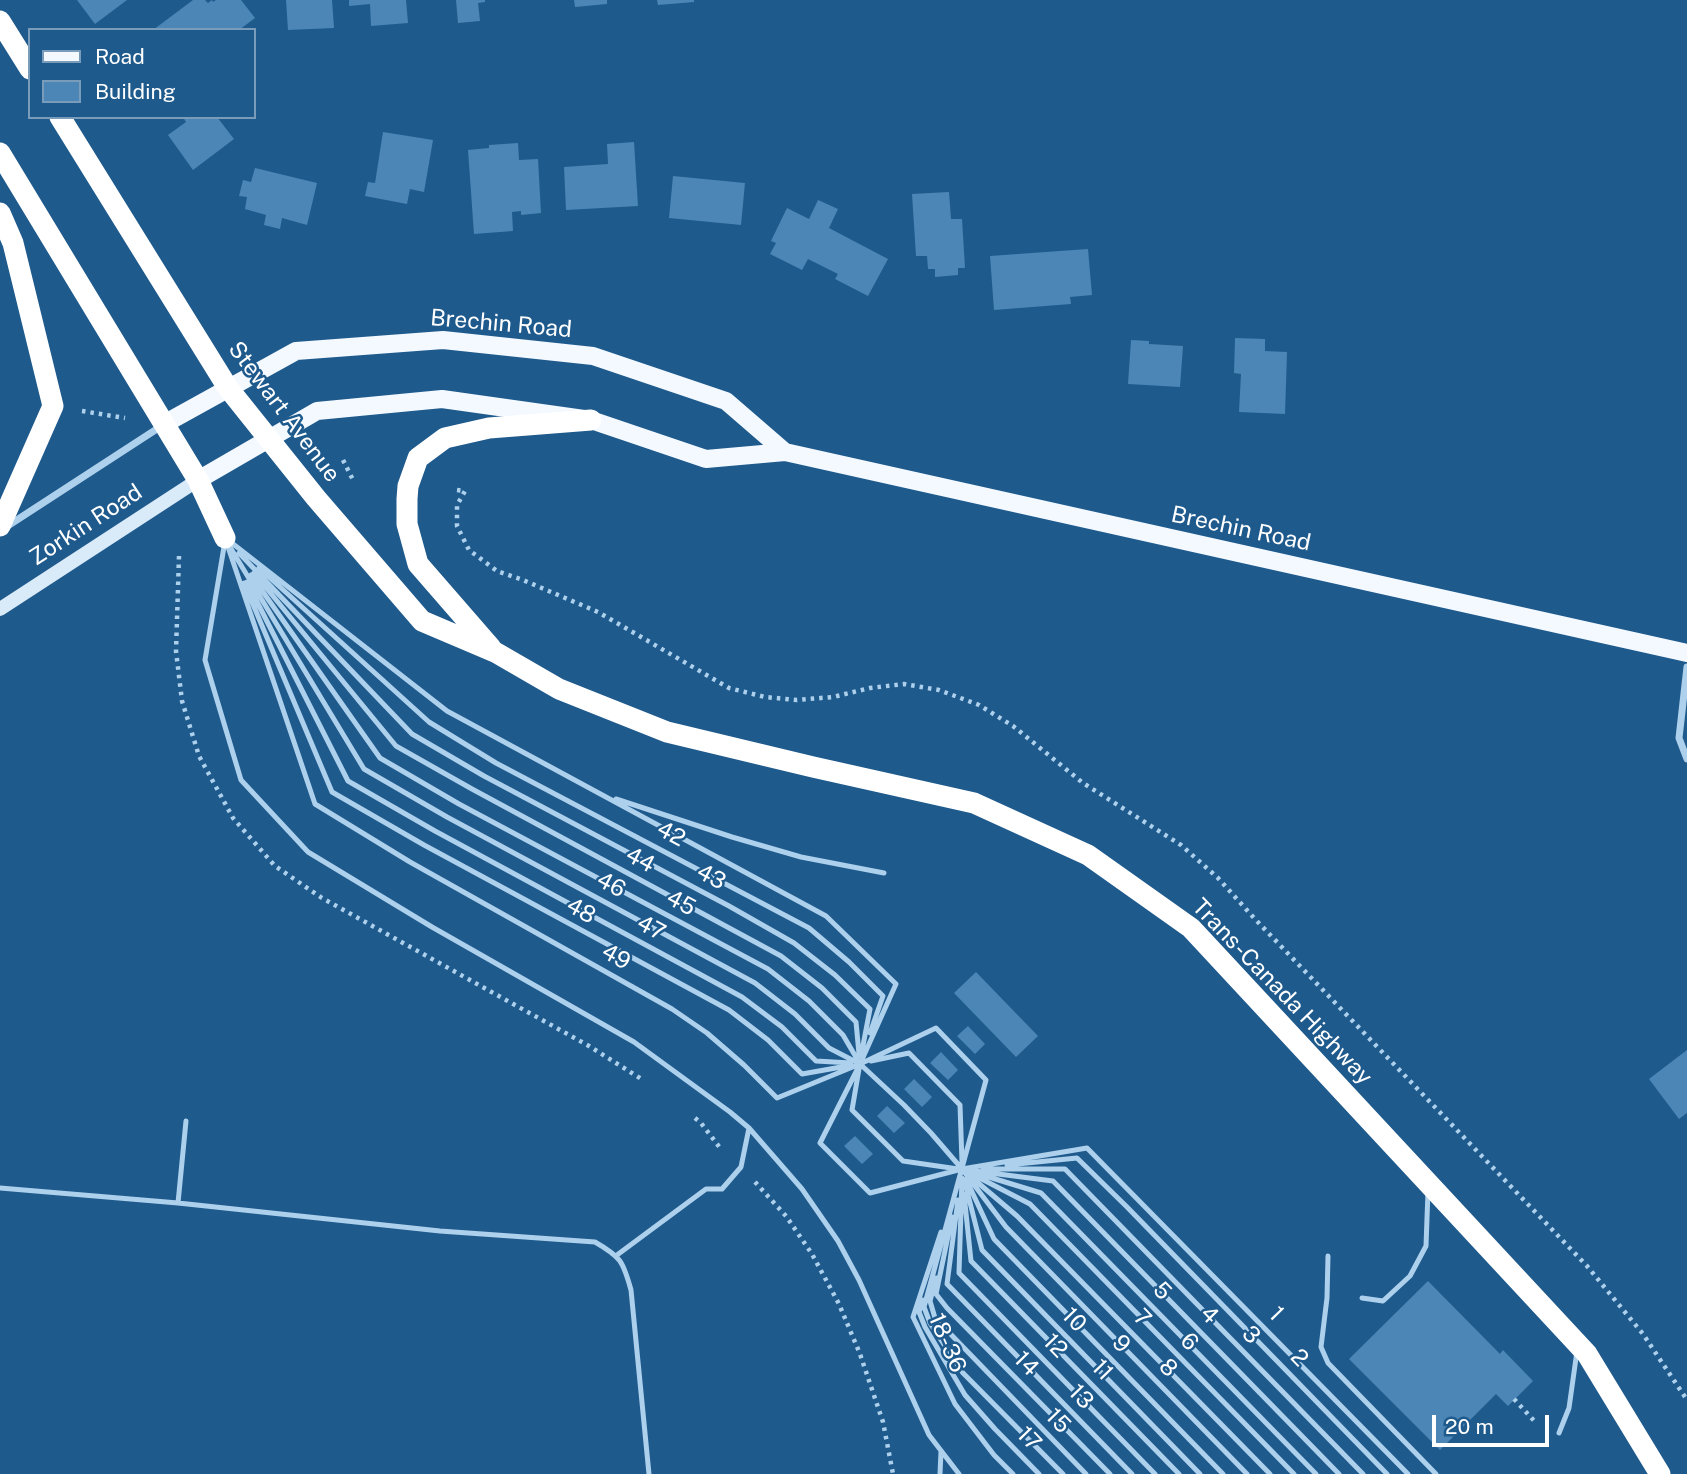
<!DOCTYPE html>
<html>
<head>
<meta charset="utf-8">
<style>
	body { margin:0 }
	#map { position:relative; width:1687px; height:1474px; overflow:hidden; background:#1f5a8d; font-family:"Public Sans",sans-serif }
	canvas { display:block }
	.legend { position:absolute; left:28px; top:28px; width:228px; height:91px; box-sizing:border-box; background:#1f5a8d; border:2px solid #799cbb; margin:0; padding:9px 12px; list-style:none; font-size:21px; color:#fff }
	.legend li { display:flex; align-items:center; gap:14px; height:35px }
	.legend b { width:35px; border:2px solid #799cbb }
	.scale { position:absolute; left:1432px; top:1415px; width:117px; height:32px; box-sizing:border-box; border:4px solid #fff; border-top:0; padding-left:9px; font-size:21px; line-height:24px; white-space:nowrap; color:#fff; -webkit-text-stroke:5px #1f5a8d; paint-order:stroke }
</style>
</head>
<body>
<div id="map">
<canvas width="1687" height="1474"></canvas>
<ul class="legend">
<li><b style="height:9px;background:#f3f9ff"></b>Road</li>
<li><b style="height:19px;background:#4c86b7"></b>Building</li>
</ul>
<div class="scale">20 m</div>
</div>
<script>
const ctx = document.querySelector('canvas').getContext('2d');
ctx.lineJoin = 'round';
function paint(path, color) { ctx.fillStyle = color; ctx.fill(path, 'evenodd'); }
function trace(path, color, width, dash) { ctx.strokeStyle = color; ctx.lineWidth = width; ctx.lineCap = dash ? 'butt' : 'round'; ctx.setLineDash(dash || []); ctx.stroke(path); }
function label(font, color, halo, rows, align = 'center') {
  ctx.font = font + ' "Public Sans",sans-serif'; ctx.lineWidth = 5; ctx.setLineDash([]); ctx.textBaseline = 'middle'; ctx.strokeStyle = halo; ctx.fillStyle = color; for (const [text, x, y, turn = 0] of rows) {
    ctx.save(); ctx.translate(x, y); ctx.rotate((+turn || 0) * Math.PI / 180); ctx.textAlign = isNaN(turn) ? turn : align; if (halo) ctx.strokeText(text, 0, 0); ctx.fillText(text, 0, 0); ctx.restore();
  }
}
const building = new Path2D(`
	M 77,0 L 127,0 L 95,24 Z
	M 193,0 L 205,0 L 208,3 L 212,0 L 213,2 L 216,0 L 241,0 L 255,18 L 239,30 L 153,30 Z
	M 286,0 L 332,0 L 334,28 L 288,30 Z
	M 349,0 L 406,0 L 408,23 L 371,26 L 370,4 L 349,6 Z
	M 456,0 L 485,0 L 485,2 L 478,3 L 480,21 L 458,23 Z
	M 574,0 L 607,0 L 607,4 L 575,7 Z
	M 657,0 L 694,0 L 694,2 L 658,5 Z
	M 183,117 L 217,117 L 234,139 L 193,170 L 168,135 L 186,122 Z
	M 383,132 L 433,140 L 424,192 L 410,189 L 407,204 L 365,196 L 368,182 L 375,183 Z
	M 634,142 L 638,206 L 566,210 L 564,167 L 608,164 L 607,144 Z
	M 518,143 L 519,160 L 538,159 L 541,213 L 521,215 L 521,211 L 512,212 L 513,231 L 474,234 L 468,150 L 489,148 L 489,145 Z
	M 255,168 L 317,183 L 307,225 L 282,218 L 280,229 L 264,225 L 266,215 L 245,209 L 247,197 L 239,196 L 243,180 L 251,182 Z
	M 673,176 L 745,183 L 741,225 L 669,218 Z
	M 949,192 L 951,219 L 962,219 L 965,268 L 958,268 L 958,275 L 935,277 L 935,269 L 928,269 L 927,256 L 916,256 L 912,194 Z
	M 818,200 L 838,209 L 829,228 L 888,259 L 868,296 L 835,279 L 838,274 L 808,259 L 802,270 L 770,254 L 776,243 L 771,241 L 787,208 L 809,219 Z
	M 1088,249 L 1092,295 L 1070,297 L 1071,304 L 994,310 L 990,256 Z
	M 1235,338 L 1265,339 L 1265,351 L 1287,352 L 1285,414 L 1239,412 L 1241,374 L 1234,373 Z
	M 1131,340 L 1149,341 L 1149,344 L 1183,346 L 1180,387 L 1128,384 Z
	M 976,972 L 1038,1036 L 1016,1057 L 954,993 Z
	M 968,1026 L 985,1044 L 975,1054 L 957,1036 Z
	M 1687,1050 L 1687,1113 L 1679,1119 L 1649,1079 Z
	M 941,1052 L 958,1070 L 948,1080 L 930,1063 Z
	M 914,1079 L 932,1097 L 922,1107 L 904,1089 Z
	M 887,1106 L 905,1123 L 894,1133 L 877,1116 Z
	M 855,1136 L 873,1154 L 862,1164 L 844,1146 Z
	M 1428,1281 L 1500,1354 L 1503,1350 L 1533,1381 L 1508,1406 L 1496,1394 L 1440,1450 L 1349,1359 Z`);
const path = new Path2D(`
	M 82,411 L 125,418
	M 343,460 L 354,482
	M 457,490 L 465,491 L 457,505 L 457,526 L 469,550 L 497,571 L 523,580 L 598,612 L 729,688 L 765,697 L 797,700 L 833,697 L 870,688 L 904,684 L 939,690 L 979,705 L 1013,726 L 1083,783 L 1181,845 L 1218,878 L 1254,918 L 1587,1266 L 1643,1334 L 1687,1400
	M 179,556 L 176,651 L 182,701 L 199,756 L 233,818 L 275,866 L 322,898 L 589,1046 L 643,1080
	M 695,1118 L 701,1123 L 721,1149
	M 755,1182 L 786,1216 L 812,1254 L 839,1304 L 860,1354 L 883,1422 L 893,1474
	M 1514,1399 L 1537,1424`);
const lane = new Path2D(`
	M 228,540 L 447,711 L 826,916 L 896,984 L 860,1064 L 820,1143 L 870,1193 L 962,1169 L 1087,1148 L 1408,1474
	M 225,541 L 205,660 L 241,780 L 308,852 L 432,927 L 634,1042 L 730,1112 L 749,1128 L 802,1189 L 838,1241 L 859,1280 L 929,1435 L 959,1474
	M 226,541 L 315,804 L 410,862 L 672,1009 L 707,1033 L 744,1065 L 777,1098 L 860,1064 L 936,1028 L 986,1080 L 924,1307 L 930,1323 L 963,1373 L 1063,1474
	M 230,547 L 364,769 L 447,817 L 755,983 L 795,1014 L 829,1048 L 860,1064 L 904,1105 L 931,1133 L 962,1169 L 1006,1227 L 1247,1474
	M 239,553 L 412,734 L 484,776 L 729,906 L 794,943 L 835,975 L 870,1009 L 861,1056
	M 259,568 L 429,722 L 496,763 L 809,928 L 849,962 L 883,996 L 870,1033
	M 254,573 L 396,746 L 472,789 L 781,956 L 822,988 L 856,1022 L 859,1054
	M 251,575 L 380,758 L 459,804 L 768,969 L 809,1001 L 843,1035 L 860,1064
	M 247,582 L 348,781 L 435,831 L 742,997 L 782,1027 L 816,1061 L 851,1063
	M 244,583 L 332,792 L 424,845 L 729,1010 L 768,1040 L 802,1074 L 847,1066
	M 616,799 L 732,837 L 801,857 L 884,873
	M 871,1061 L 909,1053 L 960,1105 L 962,1162
	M 859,1069 L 852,1110 L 903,1161 L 958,1169
	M 1007,1165 L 1077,1158 L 1127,1207 L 1387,1474
	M 983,1169 L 1065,1169 L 1363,1474
	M 967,1170 L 1053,1181 L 1339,1474
	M 968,1172 L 1030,1204 L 1294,1474
	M 979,1174 L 1041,1193 L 1316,1474
	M 970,1176 L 1017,1216 L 1270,1474
	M 962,1178 L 959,1273 L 1155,1474
	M 966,1179 L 994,1239 L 1223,1474
	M 965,1183 L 982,1250 L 1200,1474
	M 0,1188 L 178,1203 L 440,1231 L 595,1242 C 621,1257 623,1261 631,1290 L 649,1474
	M 964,1194 L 971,1261 L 1179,1474
	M 958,1200 L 947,1284 L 1132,1474
	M 178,1203 L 186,1121
	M 952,1217 L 936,1294 L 947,1308 L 1110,1474
	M 941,1232 L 913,1317 L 955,1404 L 994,1455 L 1013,1474
	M 617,1255 L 706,1189 L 722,1189 L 741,1167 L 749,1128
	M 1328,1256 L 1327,1298 L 1321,1347 L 1328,1363 L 1436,1474
	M 936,1278 L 930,1301 L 935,1318 L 1086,1474
	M 1362,1298 L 1383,1301 L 1410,1276 L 1426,1246 L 1428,1191
	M 923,1300 L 919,1312 L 925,1327 L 965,1395 L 995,1429 L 1039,1474
	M 1559,1433 L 1569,1408 L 1577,1351
	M 940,1474 L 941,1451`);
const street = new Path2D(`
	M 6,527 L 163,425
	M 1687,667 L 1679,738 L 1687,759`);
const secondary = new Path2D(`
	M 0,609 L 198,480`);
const primary = new Path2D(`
	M 164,424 L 296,351 L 443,340 L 593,356 L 726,401 L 785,452
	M 198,480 L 317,411 L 442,399 L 591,420 L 706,459 L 785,452 L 1687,653`);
const highway = new Path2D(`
	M 0,21 L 30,69
	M 60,117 L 228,388 L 316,498 L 422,621 L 495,652 L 559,689 L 667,732 L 813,767 L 974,803 L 1088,855 L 1191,928 L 1587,1354 L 1660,1474
	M 0,153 L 198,480 L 225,538
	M 0,213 L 13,243 L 53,406 L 0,526
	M 491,648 L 418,564 L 407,524 L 407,499 L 408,486 L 418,458 L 445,438 L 489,428 L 591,420`);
const streetNames = [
	["Brechin Road",501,324,5],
	["Stewart Avenue",284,412,53],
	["Zorkin Road",86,525,-33],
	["Brechin Road",1241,529,12],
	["42",671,834,28],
	["44",640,860,28],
	["43",711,877,28],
	["46",611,885,28],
	["45",681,903,28],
	["48",581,911,29],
	["47",651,928,28],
	["49",616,957,29],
	["Trans-Canada Highway",1282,992,46],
	["5",1162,1291,46],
	["1",1276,1314,46],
	["4",1209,1315,46],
	["7",1142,1318,46],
	["10",1074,1320,46],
	["3",1251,1335,46],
	["6",1189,1342,46],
	["18-36",947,1343,67],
	["9",1121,1344,46],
	["12",1055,1346,46],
	["2",1299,1358,46],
	["14",1026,1364,46],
	["8",1168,1368,46],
	["11",1102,1370,46],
	["13",1081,1397,46],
	["15",1058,1421,46],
	["17",1029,1439,46]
];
paint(building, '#4c86b7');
trace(path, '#add0ec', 4.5, [3.5, 5]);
trace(lane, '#add0ec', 5);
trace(street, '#add0ec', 7);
trace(secondary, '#d9eaf9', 14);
trace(primary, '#f3f9ff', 18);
trace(highway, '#fff', 21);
label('23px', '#fff', '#1f5a8d', streetNames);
</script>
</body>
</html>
